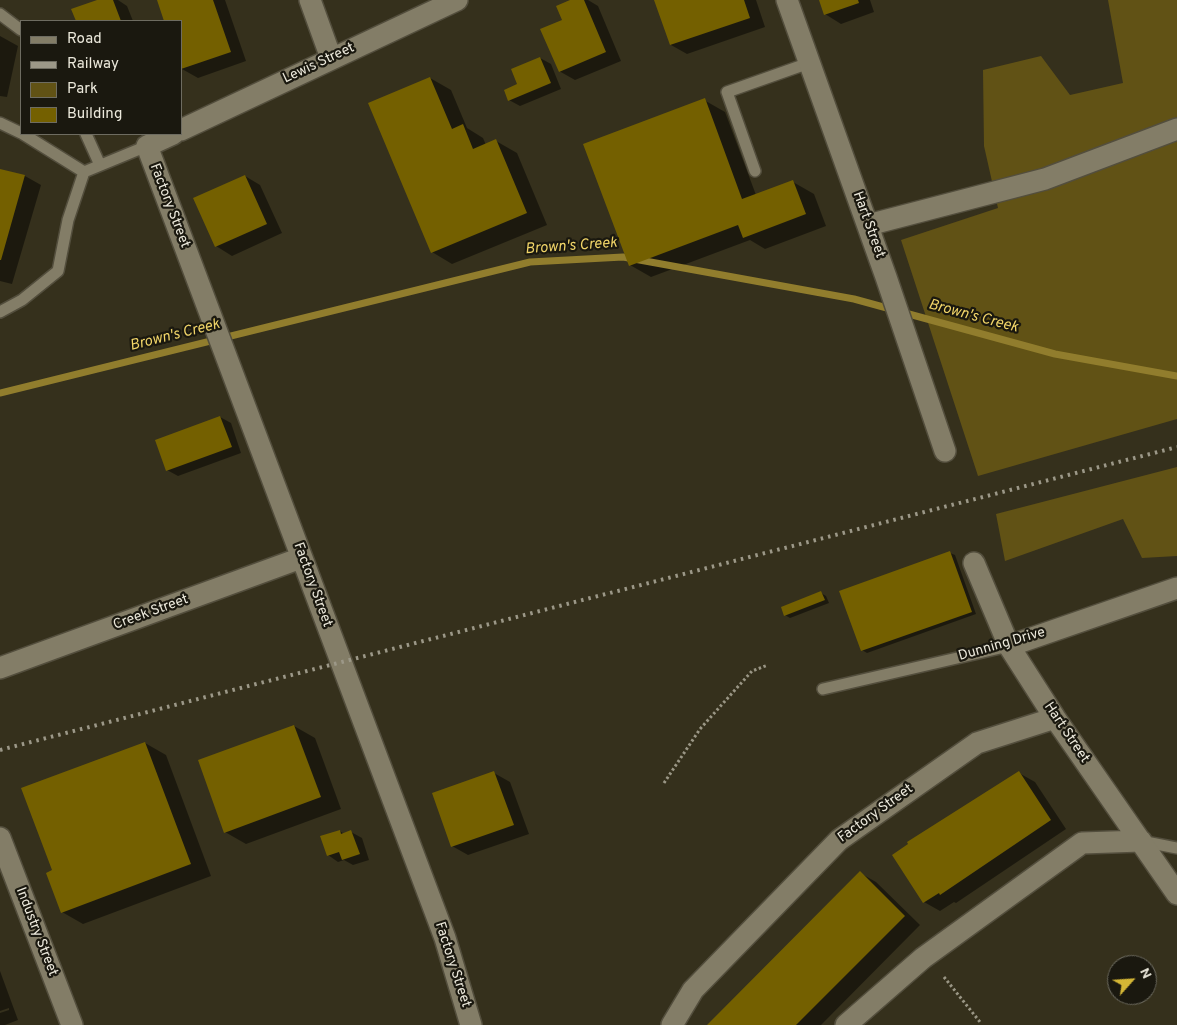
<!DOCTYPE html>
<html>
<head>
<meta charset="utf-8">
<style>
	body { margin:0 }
	#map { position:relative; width:1177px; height:1025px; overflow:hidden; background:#35301c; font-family:Overpass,sans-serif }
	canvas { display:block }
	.legend { position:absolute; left:20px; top:20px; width:162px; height:115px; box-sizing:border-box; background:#1a180f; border:1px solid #6e6c61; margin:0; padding:6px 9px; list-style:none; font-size:15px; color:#ece9dc }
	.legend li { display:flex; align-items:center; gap:10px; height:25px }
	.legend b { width:25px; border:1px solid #6e6c61 }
	.north { position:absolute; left:1107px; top:955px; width:50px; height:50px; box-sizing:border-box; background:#1a180f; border:1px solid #6e6c61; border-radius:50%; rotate:64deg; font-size:14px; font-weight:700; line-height:20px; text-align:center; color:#ece9dc }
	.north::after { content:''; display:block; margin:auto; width:18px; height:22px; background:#d4b635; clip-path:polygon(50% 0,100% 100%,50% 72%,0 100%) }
</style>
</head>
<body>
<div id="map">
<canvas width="1177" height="1025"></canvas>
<ul class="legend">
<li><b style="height:6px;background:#837d67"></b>Road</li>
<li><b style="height:6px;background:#9c9888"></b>Railway</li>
<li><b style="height:14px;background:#615215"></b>Park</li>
<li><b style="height:14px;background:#746000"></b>Building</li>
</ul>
<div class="north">N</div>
</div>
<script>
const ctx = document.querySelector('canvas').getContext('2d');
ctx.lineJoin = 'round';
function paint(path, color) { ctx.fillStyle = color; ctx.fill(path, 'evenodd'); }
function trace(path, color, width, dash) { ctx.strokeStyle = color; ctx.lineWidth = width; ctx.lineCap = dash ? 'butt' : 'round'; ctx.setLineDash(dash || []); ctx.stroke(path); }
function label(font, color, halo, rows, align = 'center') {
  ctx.font = font + ' Overpass,sans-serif'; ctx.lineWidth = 4.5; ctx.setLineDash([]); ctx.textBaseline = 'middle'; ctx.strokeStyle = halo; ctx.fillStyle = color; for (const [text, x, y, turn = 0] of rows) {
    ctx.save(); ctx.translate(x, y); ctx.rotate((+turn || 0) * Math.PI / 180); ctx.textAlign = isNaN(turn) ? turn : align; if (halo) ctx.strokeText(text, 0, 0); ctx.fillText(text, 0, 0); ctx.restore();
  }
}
const green = new Path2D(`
	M 1108,0 L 1177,0 L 1177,419 L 978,476 L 901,240 L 998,208 L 984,146 L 983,70 L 1041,56 L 1070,95 L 1123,83 Z
	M 1177,467 L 1177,556 L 1142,558 L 1123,519 L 1005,561 L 996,514 Z`);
const shadow = new Path2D(`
	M 101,0 L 118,0 L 127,6 L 133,21 L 77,21 L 73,10 Z
	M 158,0 L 225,0 L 246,61 L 198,78 L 182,69 L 181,21 L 166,21 Z
	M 573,0 L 588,0 L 598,6 L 621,61 L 575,80 L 559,71 L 564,20 Z
	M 656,0 L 756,0 L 765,27 L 687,54 L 671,45 Z
	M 820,0 L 870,0 L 874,12 L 841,24 L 825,14 Z
	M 0,36 L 18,46 L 7,97 L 0,96 Z
	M 540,58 L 551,64 L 561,89 L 520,106 L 509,100 Z
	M 430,78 L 451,90 L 467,128 L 483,138 L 486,145 L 496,141 L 517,153 L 547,225 L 452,264 L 432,252 Z
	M 704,100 L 725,112 L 756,195 L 793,182 L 814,194 L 826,226 L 765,249 L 750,240 L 651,277 L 630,265 Z
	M 0,170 L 25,176 L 41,185 L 12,284 L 0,281 Z
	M 245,176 L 260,185 L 282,233 L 232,256 L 216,246 Z
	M 220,417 L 231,423 L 241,453 L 178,476 L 167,470 Z
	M 950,553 L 955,555 L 976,614 L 867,653 L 862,650 Z
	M 821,593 L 826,596 L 829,603 L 790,618 L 785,615 Z
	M 294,726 L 315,738 L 341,809 L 246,844 L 225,832 Z
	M 145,743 L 166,755 L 211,876 L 83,924 L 62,912 L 54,871 Z
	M 494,773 L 510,782 L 529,834 L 468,855 L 452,846 Z
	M 1019,773 L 1035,782 L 1066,829 L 956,903 L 954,902 L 940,911 L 924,902 Z
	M 340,831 L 344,834 L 351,832 L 362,838 L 369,860 L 353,865 L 344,860 L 338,862 L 328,855 Z
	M 860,873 L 876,882 L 920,925 L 821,1025 L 709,1025 Z
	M 0,971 L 18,1020 L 5,1025 L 0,1025 L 0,1013 L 9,1010 L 9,1008 L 0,1011 Z`);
const stream = new Path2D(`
	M 0,393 L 530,262 L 623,257 L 854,299 L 1055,354 L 1177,376`);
const building = new Path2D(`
	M 97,0 L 113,0 L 121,21 L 76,21 L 71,9 Z
	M 157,0 L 213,0 L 231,52 L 181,69 L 181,21 L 164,21 Z
	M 570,0 L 584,0 L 606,52 L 559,72 L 540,29 L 562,20 L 556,6 Z
	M 654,0 L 744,0 L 750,18 L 670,45 Z
	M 819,0 L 858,0 L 859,3 L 824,15 Z
	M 540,57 L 551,83 L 508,101 L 504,90 L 517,84 L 511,69 Z
	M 430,77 L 452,129 L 463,124 L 473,149 L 496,139 L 527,213 L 431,253 L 368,103 Z
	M 705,98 L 742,199 L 793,180 L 806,214 L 743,238 L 738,225 L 629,266 L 583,144 Z
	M 0,169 L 25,175 L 1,260 L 0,260 Z
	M 245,175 L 267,224 L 215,247 L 193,198 Z
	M 220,416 L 232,447 L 166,471 L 155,440 Z
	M 950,551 L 972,612 L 861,651 L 839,591 Z
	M 821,591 L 825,600 L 784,616 L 781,607 Z
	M 294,725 L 321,797 L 224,833 L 198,760 Z
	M 145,742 L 191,864 L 61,913 L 46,873 L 52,870 L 21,788 Z
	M 494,771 L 514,825 L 451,847 L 432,793 Z
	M 1019,771 L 1051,820 L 940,895 L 939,893 L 923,903 L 892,855 L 908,844 L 907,842 Z
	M 340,830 L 341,834 L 351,830 L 360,854 L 342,860 L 339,852 L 327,856 L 320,836 Z
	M 860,871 L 905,916 L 796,1025 L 707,1025 Z`);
const path = new Path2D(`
	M 664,783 L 700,729 L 752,671 L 768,665
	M 944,977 L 980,1022`);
const lane = new Path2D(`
	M 0,14 L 21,30
	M 0,123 L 21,133
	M 23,134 L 84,172
	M 86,134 L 100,165
	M 755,171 L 727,92 L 809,63
	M 0,312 L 22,300 L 58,271 L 68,220 L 84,172 L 147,146
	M 823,689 L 1009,646
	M 1141,841 L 1177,848`);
const street = new Path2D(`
	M 310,0 L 331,58
	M 787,0 L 886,277 L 945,451
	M 181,130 L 457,0
	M 173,134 L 147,146 L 445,938 L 471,1025
	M 868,225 L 1045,179 L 1177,129
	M 974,563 L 1009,646 L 1055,718 L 1177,894
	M 1009,646 L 1177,588
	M 0,668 L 301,558
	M 0,838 L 72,1025
	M 672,1025 L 693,990 L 839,840 L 977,743 L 1055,718
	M 846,1025 L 923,958 L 1082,843 L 1141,841`);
const rail = new Path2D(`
	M 0,750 L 1177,447`);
const streetNames = [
	["Lewis Street",319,64,-25],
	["Factory Street",169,206,69],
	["Hart Street",868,225,70],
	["Factory Street",312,585,70],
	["Creek Street",151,613,-20],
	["Dunning Drive",1002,645,-16],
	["Hart Street",1066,733,56],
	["Factory Street",876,814,-36],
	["Industry Street",36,932,69],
	["Factory Street",452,965,72]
];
const waterNames = [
	["Brown's Creek",571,247,-4],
	["Brown's Creek",973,317,15],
	["Brown's Creek",175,336,-14]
];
paint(green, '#615215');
paint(shadow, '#0007');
trace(stream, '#917d2d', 7);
paint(building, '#746000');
trace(lane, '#534e3d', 14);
trace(street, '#534e3d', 24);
trace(path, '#9a9685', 3, [2.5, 2.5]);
trace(lane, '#837d67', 11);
trace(street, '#837d67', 21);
trace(rail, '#9c9888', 4, [2.5, 5]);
label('14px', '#ece9dc', '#1a180f', streetNames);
label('italic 15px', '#f0d468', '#1a180f', waterNames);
</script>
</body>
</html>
